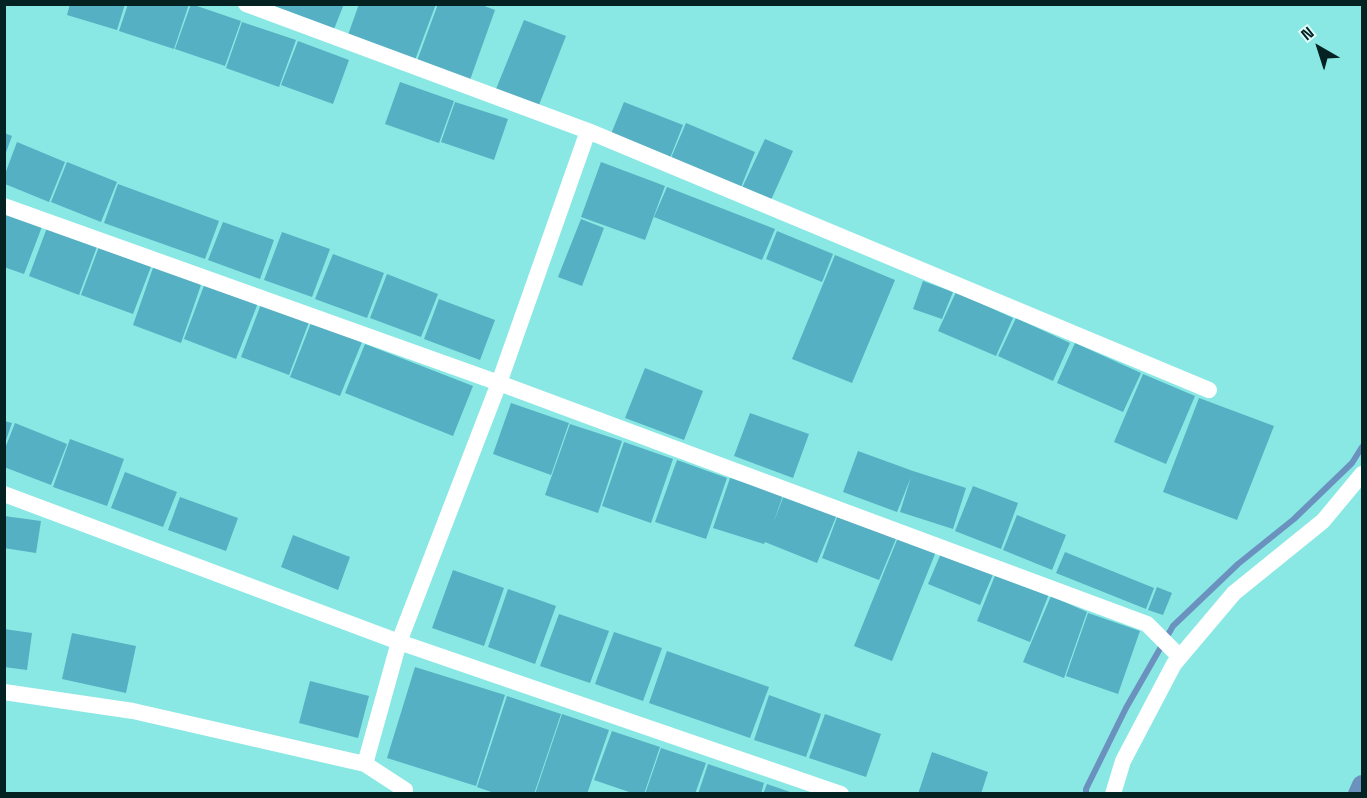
<!DOCTYPE html>
<html>
<head>
<meta charset="utf-8">
<style>
	body { margin:0 }
	#map { position:relative; width:1367px; height:798px; overflow:hidden; background:#89e8e4; font-family:"Space Grotesk",sans-serif }
	canvas { display:block }
	.frame { position:absolute; inset:0; border:6px solid #032221; pointer-events:none }
	.north { position:absolute; left:1289px; top:18px; width:60px; height:60px; -webkit-text-stroke:4px #dbfefc; paint-order:stroke; rotate:321deg; font-size:16px; font-weight:700; line-height:24px; text-align:center; color:#032221 }
	.north::after { content:''; display:block; margin:auto; width:21px; height:27px; background:#032221; clip-path:polygon(50% 0,100% 100%,50% 72%,0 100%) }
</style>
</head>
<body>
<div id="map">
<canvas width="1367" height="798"></canvas>
<div class="frame"></div>
<div class="north">N</div>
</div>
<script>
const ctx = document.querySelector('canvas').getContext('2d');
ctx.lineJoin = 'round';
function trace(path, color, width, dash) { ctx.strokeStyle = color; ctx.lineWidth = width; ctx.lineCap = dash ? 'butt' : 'round'; ctx.setLineDash(dash || []); ctx.stroke(path); }
function paint(path, color) { ctx.fillStyle = color; ctx.fill(path, 'evenodd'); }
const stream = new Path2D(`
	M 1086,794 L 1086,789 L 1126,708 L 1173,626 L 1238,564 L 1294,519 L 1352,463 L 1362,447`);
const canal = new Path2D(`
	M 1358,794 L 1362,785`);
const building = new Path2D(`
	M 70,4 L 125,4 L 117,30 L 67,15 Z
	M 128,4 L 189,4 L 174,49 L 119,31 Z
	M 191,4 L 241,21 L 225,66 L 175,49 Z
	M 268,4 L 344,4 L 334,29 Z
	M 359,4 L 436,4 L 415,60 L 348,35 Z
	M 438,4 L 479,4 L 495,10 L 470,80 L 417,61 Z
	M 524,20 L 566,36 L 539,105 L 496,89 Z
	M 242,22 L 296,40 L 279,87 L 226,68 Z
	M 298,41 L 349,60 L 333,104 L 281,85 Z
	M 400,82 L 454,101 L 439,143 L 385,124 Z
	M 455,102 L 508,119 L 494,160 L 441,142 Z
	M 624,102 L 683,125 L 670,158 L 611,134 Z
	M 686,123 L 755,152 L 741,187 L 671,158 Z
	M 4,133 L 12,136 L 5,155 L 4,155 Z
	M 765,139 L 793,151 L 771,200 L 742,188 Z
	M 17,142 L 65,162 L 49,202 L 5,184 L 5,174 Z
	M 67,162 L 117,182 L 101,222 L 51,202 Z
	M 601,162 L 665,186 L 645,240 L 581,217 Z
	M 118,184 L 219,221 L 205,259 L 104,223 Z
	M 667,187 L 775,229 L 762,260 L 654,217 Z
	M 4,210 L 43,224 L 24,274 L 4,267 Z
	M 581,219 L 604,228 L 582,286 L 558,277 Z
	M 223,222 L 274,240 L 260,279 L 208,260 Z
	M 48,225 L 98,244 L 79,295 L 29,276 Z
	M 777,231 L 833,254 L 822,282 L 766,259 Z
	M 282,232 L 330,249 L 312,297 L 264,280 Z
	M 100,244 L 152,264 L 133,314 L 81,295 Z
	M 333,254 L 384,273 L 367,318 L 315,299 Z
	M 835,255 L 895,280 L 852,383 L 792,359 Z
	M 154,265 L 202,282 L 181,343 L 133,325 Z
	M 387,274 L 438,294 L 421,337 L 370,318 Z
	M 923,281 L 953,292 L 942,319 L 913,309 Z
	M 205,283 L 258,303 L 236,359 L 184,339 Z
	M 956,292 L 1013,318 L 996,356 L 938,331 Z
	M 439,299 L 495,320 L 480,360 L 424,339 Z
	M 261,304 L 309,322 L 289,375 L 241,357 Z
	M 1016,318 L 1070,343 L 1053,381 L 998,356 Z
	M 311,323 L 362,342 L 340,396 L 290,377 Z
	M 1075,343 L 1141,373 L 1123,412 L 1057,383 Z
	M 365,344 L 473,386 L 453,436 L 345,393 Z
	M 645,368 L 703,391 L 684,440 L 625,418 Z
	M 1143,374 L 1195,396 L 1166,464 L 1114,442 Z
	M 1199,398 L 1274,426 L 1237,520 L 1163,492 Z
	M 511,403 L 569,423 L 551,475 L 493,454 Z
	M 750,413 L 809,434 L 793,478 L 734,456 Z
	M 4,421 L 12,423 L 5,443 L 4,442 Z
	M 15,423 L 67,444 L 51,485 L 4,467 L 4,451 Z
	M 570,424 L 622,441 L 598,513 L 545,495 Z
	M 70,439 L 124,459 L 107,506 L 53,487 Z
	M 624,442 L 673,459 L 651,523 L 602,506 Z
	M 858,451 L 913,471 L 966,488 L 953,529 L 900,512 L 911,477 L 897,512 L 843,492 Z
	M 677,460 L 727,478 L 706,539 L 655,522 Z
	M 125,472 L 177,492 L 163,527 L 111,508 Z
	M 730,478 L 783,495 L 773,524 L 784,495 L 838,512 L 817,563 L 765,542 L 764,544 L 713,528 Z
	M 973,486 L 1018,503 L 1001,549 L 955,531 Z
	M 180,497 L 238,518 L 226,551 L 168,530 Z
	M 839,512 L 898,534 L 879,580 L 822,558 Z
	M 1017,515 L 1066,535 L 1052,570 L 1003,550 Z
	M 4,516 L 41,521 L 36,553 L 4,548 Z
	M 293,535 L 350,557 L 338,590 L 281,567 Z
	M 899,535 L 937,549 L 892,661 L 854,646 Z
	M 942,551 L 994,572 L 980,605 L 928,584 Z
	M 1065,552 L 1154,588 L 1146,609 L 1056,573 Z
	M 453,570 L 504,588 L 484,646 L 432,628 Z
	M 996,573 L 1049,594 L 1030,642 L 977,621 Z
	M 1157,587 L 1172,593 L 1163,615 L 1148,610 Z
	M 508,589 L 556,606 L 535,664 L 488,647 Z
	M 1051,596 L 1087,612 L 1064,678 L 1023,662 Z
	M 1088,613 L 1140,631 L 1118,694 L 1066,676 Z
	M 559,614 L 609,631 L 590,683 L 540,666 Z
	M 4,629 L 32,633 L 27,670 L 4,667 Z
	M 614,632 L 662,648 L 643,701 L 595,684 Z
	M 72,633 L 136,646 L 126,693 L 62,679 Z
	M 667,651 L 769,687 L 750,738 L 649,703 Z
	M 415,667 L 505,695 L 476,786 L 387,758 Z
	M 310,681 L 369,696 L 358,738 L 299,723 Z
	M 769,695 L 821,714 L 806,757 L 754,740 Z
	M 507,696 L 561,714 L 534,794 L 497,794 L 477,787 Z
	M 562,714 L 609,730 L 587,794 L 535,794 Z
	M 825,714 L 881,734 L 866,777 L 809,758 Z
	M 612,731 L 660,747 L 644,794 L 635,794 L 594,780 Z
	M 661,748 L 706,763 L 695,794 L 645,794 Z
	M 932,752 L 988,772 L 981,794 L 918,794 Z
	M 708,764 L 764,783 L 761,794 L 698,794 Z
	M 767,784 L 793,793 L 793,794 L 763,794 Z`);
const street = new Path2D(`
	M 246,4 L 588,131 L 1209,390
	M 4,206 L 499,383 L 1147,624 L 1180,657
	M 4,494 L 399,642 L 841,794
	M 4,692 L 133,711 L 365,764 L 405,790 L 405,794
	M 365,764 L 399,642 L 499,383 L 588,131
	M 1113,794 L 1123,761 L 1174,664 L 1234,593 L 1323,521 L 1362,474`);
trace(stream, '#6b92bf', 6);
trace(canal, '#6b92bf', 20);
paint(building, '#54b0c2');
trace(street, '#fff', 16);
</script>
</body>
</html>
